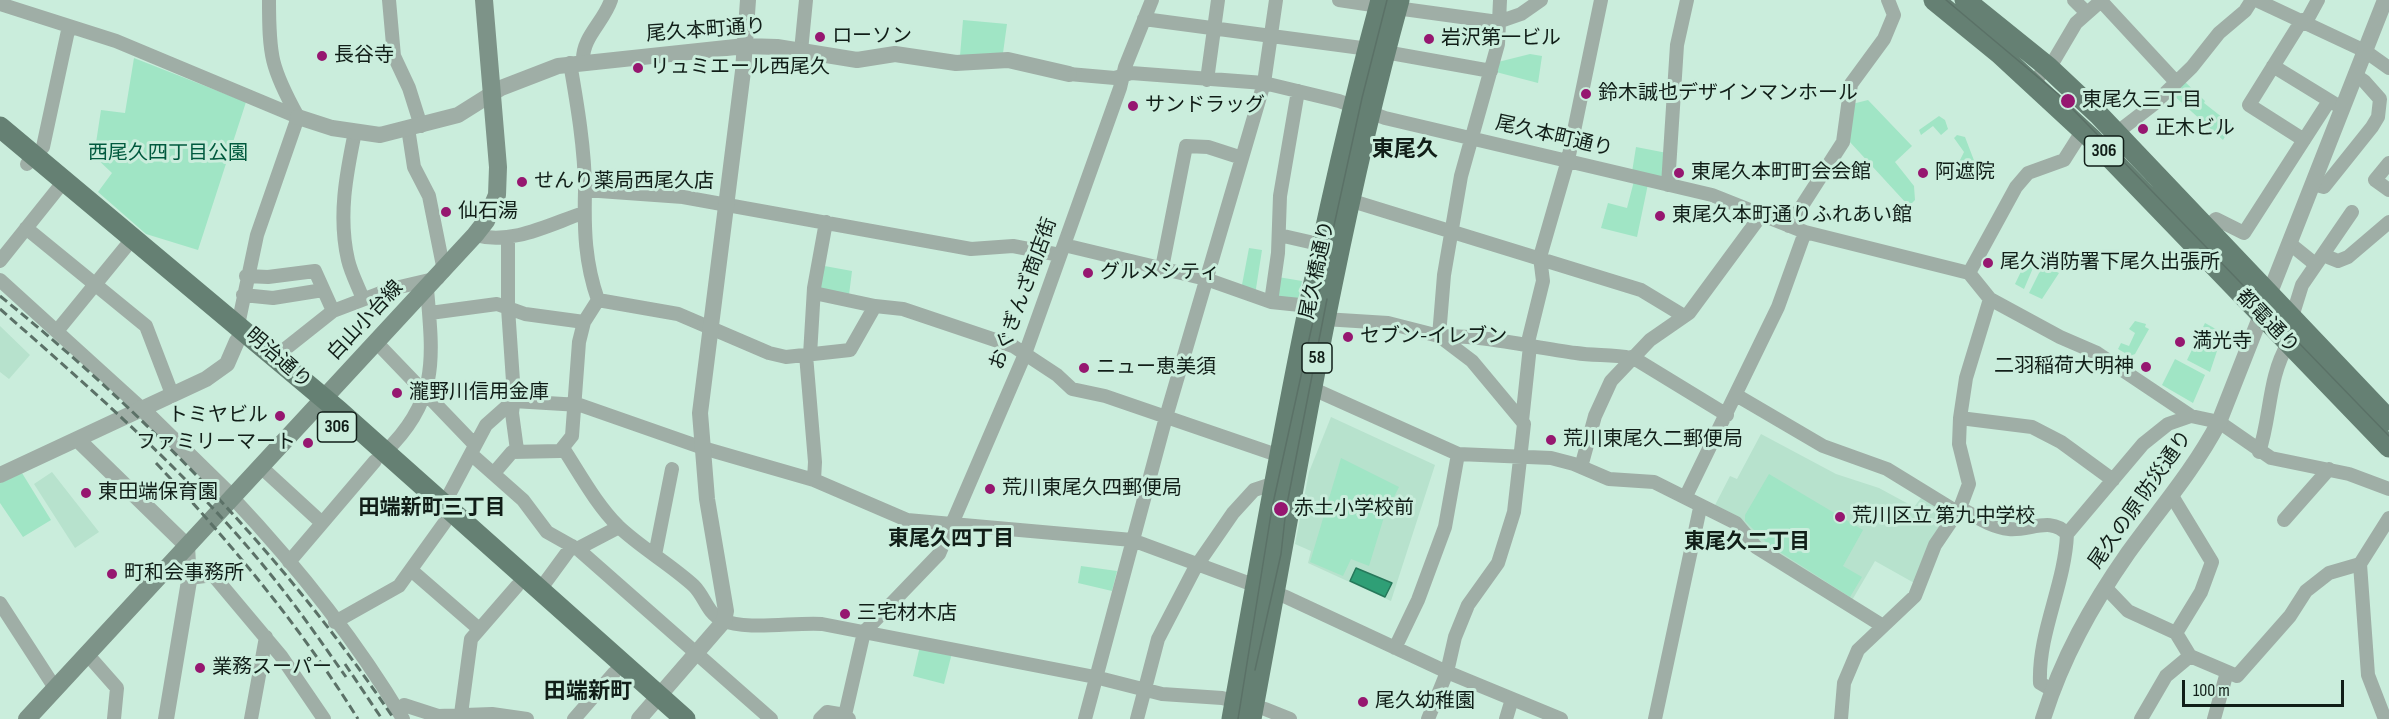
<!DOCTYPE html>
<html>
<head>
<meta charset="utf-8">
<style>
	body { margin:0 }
	#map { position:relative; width:2389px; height:719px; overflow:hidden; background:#caeddc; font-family:"Sofia Sans Condensed",sans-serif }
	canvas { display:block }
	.scale { position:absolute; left:2182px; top:680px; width:162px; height:27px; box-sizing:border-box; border:3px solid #111e18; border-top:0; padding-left:8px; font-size:18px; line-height:21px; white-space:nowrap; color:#111e18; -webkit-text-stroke:4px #caeddc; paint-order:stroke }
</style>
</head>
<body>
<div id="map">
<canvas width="2389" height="719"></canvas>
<div class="scale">100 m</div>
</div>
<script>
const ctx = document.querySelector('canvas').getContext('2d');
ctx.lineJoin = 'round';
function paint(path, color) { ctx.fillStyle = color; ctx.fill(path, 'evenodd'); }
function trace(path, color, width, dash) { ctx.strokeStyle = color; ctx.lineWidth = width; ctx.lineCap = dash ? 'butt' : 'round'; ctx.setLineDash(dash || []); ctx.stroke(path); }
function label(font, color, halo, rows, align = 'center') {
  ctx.font = font + ' "Sofia Sans Condensed","Noto Sans JP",sans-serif'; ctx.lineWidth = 6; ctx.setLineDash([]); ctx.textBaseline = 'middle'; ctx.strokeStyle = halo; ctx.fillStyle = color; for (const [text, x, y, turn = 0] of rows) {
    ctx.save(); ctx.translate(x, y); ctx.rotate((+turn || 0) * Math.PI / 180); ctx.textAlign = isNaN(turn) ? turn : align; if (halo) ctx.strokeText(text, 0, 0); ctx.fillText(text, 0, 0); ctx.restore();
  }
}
const built = new Path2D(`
	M 0,326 L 30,355 L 9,379 L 0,372 Z
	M 1331,417 L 1435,465 L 1391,601 L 1308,563 L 1311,551 L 1295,544 L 1309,472 Z
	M 1761,434 L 1836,474 L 1879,488 L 1914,507 L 1924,494 L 1952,513 L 1916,584 L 1875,561 L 1851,602 L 1763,546 L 1713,509 L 1730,476 L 1737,479 Z
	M 52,472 L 99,532 L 75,548 L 34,484 Z`);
const green = new Path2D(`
	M 963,20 L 1007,24 L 1003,53 L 960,56 Z
	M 1530,54 L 1542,56 L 1538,83 L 1496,72 L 1498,62 Z
	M 134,58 L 246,102 L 198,250 L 146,234 L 98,192 L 112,173 L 94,156 L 101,110 L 125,113 Z
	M 2183,80 L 2205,101 L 2204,103 L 2232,125 L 2223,140 L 2171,93 Z
	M 1868,100 L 1912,146 L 1895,162 L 1914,186 L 1915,200 L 1912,203 L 1906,203 L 1849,141 L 1852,104 Z
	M 1939,116 L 1945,120 L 1948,129 L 1941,135 L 1933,126 L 1921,135 L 1919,130 Z
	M 1957,135 L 1965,137 L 1975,163 L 1964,171 L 1958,164 L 1964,152 L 1954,138 Z
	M 1636,147 L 1667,153 L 1663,178 L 1632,172 Z
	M 1634,181 L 1648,184 L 1637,237 L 1601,228 L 1608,203 L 1627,208 Z
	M 1249,248 L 1262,250 L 1255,295 L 1241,290 Z
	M 2028,257 L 2036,261 L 2024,289 L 2015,284 Z
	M 819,265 L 852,271 L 849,295 L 817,289 Z
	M 2043,265 L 2059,273 L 2042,299 L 2029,293 Z
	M 1278,277 L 1302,281 L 1298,301 L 1274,296 Z
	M 2135,321 L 2146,324 L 2145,327 L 2149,329 L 2135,354 L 2130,356 L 2118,349 L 2121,343 L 2129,346 L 2135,333 L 2129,329 Z
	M 2205,323 L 2223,333 L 2210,372 L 2187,360 Z
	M 2175,359 L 2205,375 L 2193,403 L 2162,385 Z
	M 1341,458 L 1399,487 L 1384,517 L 1369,566 L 1351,559 L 1343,576 L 1310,562 Z
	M 22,473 L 51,520 L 23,537 L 0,503 L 0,483 Z
	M 1769,474 L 1863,530 L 1843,566 L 1862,577 L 1850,597 L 1769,545 L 1745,521 L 1745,515 Z
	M 1081,566 L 1117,571 L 1112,591 L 1078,583 Z
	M 920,646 L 952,653 L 944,684 L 913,676 Z`);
const water = new Path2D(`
	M 1356,568 L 1392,583 L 1385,597 L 1350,581 Z`);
const minor = new Path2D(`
	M 269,0 C 269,56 271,68 298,117
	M 389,0 L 394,56 L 409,88 L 421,126
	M 1339,0 L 1379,6
	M 2074,0 L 2086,12
	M 2256,0 L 2365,51 L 2389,68
	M 2101,1 L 2176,82
	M 0,4 L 116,41 L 298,117
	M 1396,8 L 1498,22 L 1521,14 L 1541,0
	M 1144,19 L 1369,49
	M 2302,20 L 2249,105 L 2304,140
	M 2306,22 L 2318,0
	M 801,51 L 806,0
	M 1385,52 L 1491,71
	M 583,61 C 582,37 604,22 611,0
	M 570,63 C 577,103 585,150 585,191 C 584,230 585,263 598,300
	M 2273,66 L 2335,104
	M 1069,74 L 1115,78 L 1131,73 L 1264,83 L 1339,101 L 1385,118 L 1712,195 L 1805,232 L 1969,273
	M 1207,80 L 1218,0
	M 2032,83 L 2053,62 L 2076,23 L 2102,0
	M 408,128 L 414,167 L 429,196 L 444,271
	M 355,132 C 346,175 338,217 348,260 C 351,273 358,286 363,299
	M 2115,134 L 2154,104 L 2192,67 L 2219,33 L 2245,11 L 2252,0
	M 2389,163 L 2375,180 L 2389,190
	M 27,164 L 43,147 L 69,26
	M 2313,184 L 2324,187 L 2372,127 L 2378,117 L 2380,99 L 2364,81 L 2355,75
	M 1668,185 L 1677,45 L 1687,0
	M 585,190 L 683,197 L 971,249 L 1013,246 L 1060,255
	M 1349,200 L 1641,290 L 1684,316
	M 1789,226 L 1843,142 L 1851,84 L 1884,39 L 1894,15 L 1888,0
	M 26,228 L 146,326 L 172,394
	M 2205,228 L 2216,219 L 2244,233 L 2329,101
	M 475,235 C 512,245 548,225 583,213
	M 1279,235 L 1323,245
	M 508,239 L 508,308 L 514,396 L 512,413 L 517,450
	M 2289,243 L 2315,264
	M 1064,245 L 1206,279 L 1271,302 L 1300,305 L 1324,319 L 1388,323 L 1439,336 L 1472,361 L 1522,421
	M 2323,255 L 2338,261 L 2348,257 L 2389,222
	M 0,261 L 64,181
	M 1162,268 L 1186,146 L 1208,147 L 1242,158
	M 1969,273 L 1990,299 L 2060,337 L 2097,353 L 2191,416
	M 1969,273 L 2016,187 L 2028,173 L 2064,160 L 2083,130
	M 246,276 L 268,277 L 315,271 L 333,311
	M 0,280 L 141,408
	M 814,293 L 875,306
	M 243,295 L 273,298 L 323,290
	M 598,300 L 678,314 L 769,353 L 786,357 L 850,350 L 875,306 L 903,309 L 1013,346 L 1057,375 L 1072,389 L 1105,396 L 1280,456
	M 1271,302 L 1278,253 L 1280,196 L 1298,91
	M 430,313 L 497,304 L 525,314 L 584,322
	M 2292,317 L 2302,285 L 2352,212
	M 238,325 L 257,235 L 298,117
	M 57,331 L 133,238
	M 1439,336 L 1444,275 L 1461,176 L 1498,44 L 1500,0
	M 1439,336 C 1485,335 1530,347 1576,353 C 1594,356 1612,354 1631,358
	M 377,343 L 475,445
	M 1527,346 L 1543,281 L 1540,257 L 1568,160 L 1601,0
	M 806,355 L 815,462 L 814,480
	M 810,355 L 814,288 L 826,222
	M 275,357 L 333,311 L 391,289 L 438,278
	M 1632,357 L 1727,415
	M 1311,388 L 1458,454 L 1551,458 L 1574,464 L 1609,479 L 1654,482 L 1736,523 L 1756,547 L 1883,626
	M 1736,395 L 1823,446 L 1887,469 L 1957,512
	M 1960,418 L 2032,427 L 2061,442 L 2113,480
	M 563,448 C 580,474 596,504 618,526 C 641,548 670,564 694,586 C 705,597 707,613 722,620 C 746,631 794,622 822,624 L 1095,677 L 1162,694 L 1222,698 L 1265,709 L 1290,719
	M 385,452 C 439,400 433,359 427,289
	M 2259,452 C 2271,417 2268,377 2288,344
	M 471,454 L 523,500 L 547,532 L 579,550 L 771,719
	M 261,467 L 322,523
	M 1581,467 L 1595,416 L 1611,381 L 1650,340 L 1689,313 L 1762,214
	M 494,473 L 512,452 L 560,451 L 572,436 L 579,342 L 584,322 L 598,300
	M 1686,496 L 1778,307 L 1805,232
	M 2172,496 L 2212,562 L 2201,592 L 2176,633
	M 232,497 C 295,564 356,640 403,719
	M 443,506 L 486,425 L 513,401 L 580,405 L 703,448 L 814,480 L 907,520 L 1132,540 L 1286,597 L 1447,672 L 1561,719
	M 1960,508 C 1975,516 1991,527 2009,529 C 2030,531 2051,516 2067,534 C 2065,585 2038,632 2040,683 L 2052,690
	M 2284,520 L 2329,469
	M 2067,534 L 2143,444 L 2168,424 L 2191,416 L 2219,422 L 2271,458 L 2349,474 L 2389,489
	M 577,549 L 619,527
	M 655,555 L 672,469
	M 289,562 L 375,461
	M 411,570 L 479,629
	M 189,578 L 213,575 L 281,656 L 324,719
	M 2105,587 L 2128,611 L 2176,633 L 2190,656 L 2237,676 L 2290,616 L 2306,591 L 2329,573 L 2360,564
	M 539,591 L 572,546
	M 0,603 L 55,688
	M 335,622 L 399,586 L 445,522
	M 1395,648 L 1418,600 L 1445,527 L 1458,454
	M 87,654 L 117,688 L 114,719
	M 404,705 L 438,716 L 492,714 L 527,719
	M 461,714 L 471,639 L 517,586
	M 845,715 L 864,632 L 939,554 L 1025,354 L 1120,88 L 1125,67 L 1152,0
	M 251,719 L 266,637
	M 574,719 L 614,673
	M 820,719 L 827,712 L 845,715 L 849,719
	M 1085,719 L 1166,417 L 1264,83 L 1276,0
	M 1137,719 L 1158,639 L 1195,568 L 1233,513 L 1254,490 L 1275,483
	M 1428,719 L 1447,672 L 1455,637 L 1468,605 L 1498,563 L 1514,512 L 1524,424 L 1522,421 L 1530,346
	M 1506,719 L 1512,699
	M 1655,719 L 1700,508
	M 1841,719 L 1844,683 L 1858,650 L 1915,596 L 1935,545 L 1960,508 L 1969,484 L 1959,444 L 1960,418 L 1966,378 L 1990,299
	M 2141,719 L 2166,676 L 2190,656
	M 2214,719 L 2227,672
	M 2385,719 L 2368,675 L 2360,564 L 2389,518`);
const tertiary = new Path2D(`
	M 298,117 L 332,128 L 380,135 L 458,115 L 501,88 L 558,66 L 745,46 L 777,47 L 857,60 L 895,54 L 956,63 L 1008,60 L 1069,74
	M 141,408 L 232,497
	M 77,439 L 187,546 L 189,581 L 166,719
	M 0,475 L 206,379 L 227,364 L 237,341
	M 639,719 L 724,621 L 726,611 L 707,499 L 700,413 L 743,71 L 748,0
	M 2043,719 C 2062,658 2091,606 2128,553 C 2159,510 2194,470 2219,422 L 2385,0`);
const secondary = new Path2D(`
	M 27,719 L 475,235 L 486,221 L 497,195 L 498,167 L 484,0`);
const primary = new Path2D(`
	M 1934,0 L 1999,53 L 2092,139 L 2389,447
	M 1965,0 L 2048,67 L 2098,114 L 2389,420
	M 0,127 L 339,411 L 685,719
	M 1232,719 C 1275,478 1317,236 1381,0
	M 1251,719 C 1296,478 1334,236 1399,0`);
const tram = new Path2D(`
	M 1946,0 L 2058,94 L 2389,436
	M 1255,670 L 1281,554 L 1286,509 L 1327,299
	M 1238,719 L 1272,508 L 1362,98 L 1387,0`);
const rail = new Path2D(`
	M 0,296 C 152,419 285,557 394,719
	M 0,309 C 98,395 198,482 279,585 C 302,614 324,646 346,677
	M 156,463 C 231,543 300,626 358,719
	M 345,664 L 382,719`);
const markers = [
	[820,37,6,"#961770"],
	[1429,39,6,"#961770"],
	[322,56,6,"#961770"],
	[638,68,6,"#961770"],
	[1586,94,6,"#961770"],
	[2068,101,8,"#961770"],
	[1133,106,6,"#961770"],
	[2143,129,6,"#961770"],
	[1679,173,6,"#961770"],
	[1923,173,6,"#961770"],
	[522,182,6,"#961770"],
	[446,212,6,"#961770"],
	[1660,216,6,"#961770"],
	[1988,263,6,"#961770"],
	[1088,273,6,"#961770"],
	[1348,337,6,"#961770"],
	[2180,342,6,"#961770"],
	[2146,367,6,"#961770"],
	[1084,368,6,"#961770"],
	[397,393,6,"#961770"],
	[280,416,6,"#961770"],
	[1551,440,6,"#961770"],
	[308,443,6,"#961770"],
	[990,489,6,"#961770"],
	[86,493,6,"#961770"],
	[1281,509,8,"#961770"],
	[1840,517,6,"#961770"],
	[112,574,6,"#961770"],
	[845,614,6,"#961770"],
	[200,668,6,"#961770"],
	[1363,702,6,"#961770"]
];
const shields = [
	[2104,151,39],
	[1317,358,30],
	[337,427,39]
];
const shieldNames = [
	["306",2104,151],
	["58",1317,358],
	["306",337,427]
];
const streetNames = [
	["尾久本町通り",706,31,-4],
	["尾久本町通り",1554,137,13],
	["尾久橋通り",1318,270,-78],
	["おぐぎんざ商店街",1024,294,-70],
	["白山小台線",366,321,-47],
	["都電通り",2267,322,46],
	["明治通り",278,359,41],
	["尾久の原 防災通り",2141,500,-55]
];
const poiNames = [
	["ローソン",832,37],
	["岩沢第一ビル",1441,39],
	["長谷寺",334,56],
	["リュミエール西尾久",650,68],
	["鈴木誠也デザインマンホール",1598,94],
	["東尾久三丁目",2082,101],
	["サンドラッグ",1145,106],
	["正木ビル",2155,129],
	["東尾久本町町会会館",1691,173],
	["阿遮院",1935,173],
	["せんり薬局西尾久店",534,182],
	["仙石湯",458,212],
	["東尾久本町通りふれあい館",1672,216],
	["尾久消防署下尾久出張所",2000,263],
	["グルメシティ",1100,273],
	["セブン-イレブン",1360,337],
	["満光寺",2192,342],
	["二羽稲荷大明神",2134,367,"right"],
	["ニュー恵美須",1096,368],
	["瀧野川信用金庫",409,393],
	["トミヤビル",268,416,"right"],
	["荒川東尾久二郵便局",1563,440],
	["ファミリーマート",296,443,"right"],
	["荒川東尾久四郵便局",1002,489],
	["東田端保育園",98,493],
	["赤土小学校前",1294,509],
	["荒川区立 第九中学校",1852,517],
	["町和会事務所",124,574],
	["三宅材木店",857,614],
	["業務スーパー",212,668],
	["尾久幼稚園",1375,702]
];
const parkNames = [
	["西尾久四丁目公園",168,154]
];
const neighbourhoodNames = [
	["田端新町三丁目",432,509],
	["東尾久四丁目",951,540],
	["東尾久二丁目",1747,543]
];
const quarterNames = [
	["東尾久",1405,150],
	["田端新町",588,692]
];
paint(built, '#b7e2cd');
paint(green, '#a0e5c5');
paint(water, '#2f9f76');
trace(water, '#26785a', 1.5);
trace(minor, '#9faea6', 14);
trace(tertiary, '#9faea6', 16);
trace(secondary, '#7d9388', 18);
trace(primary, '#658073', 21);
trace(tram, '#5b7167', 1.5);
trace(rail, '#5b7167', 3, [9, 4.5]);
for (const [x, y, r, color] of markers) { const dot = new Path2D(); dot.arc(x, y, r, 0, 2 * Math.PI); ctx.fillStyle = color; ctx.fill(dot); trace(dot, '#caeddc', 2); }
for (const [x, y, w] of shields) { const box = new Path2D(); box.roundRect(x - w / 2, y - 15, w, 30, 4.5); ctx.fillStyle = '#caeddc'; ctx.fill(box); trace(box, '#111e18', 1.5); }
label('bold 18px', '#111e18', null, shieldNames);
label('20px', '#111e18', '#caeddc', streetNames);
label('20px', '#111e18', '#caeddc', poiNames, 'left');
label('20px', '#00593e', '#caeddc', parkNames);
label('bold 21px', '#111e18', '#caeddc', neighbourhoodNames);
label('bold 22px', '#111e18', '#caeddc', quarterNames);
</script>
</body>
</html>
